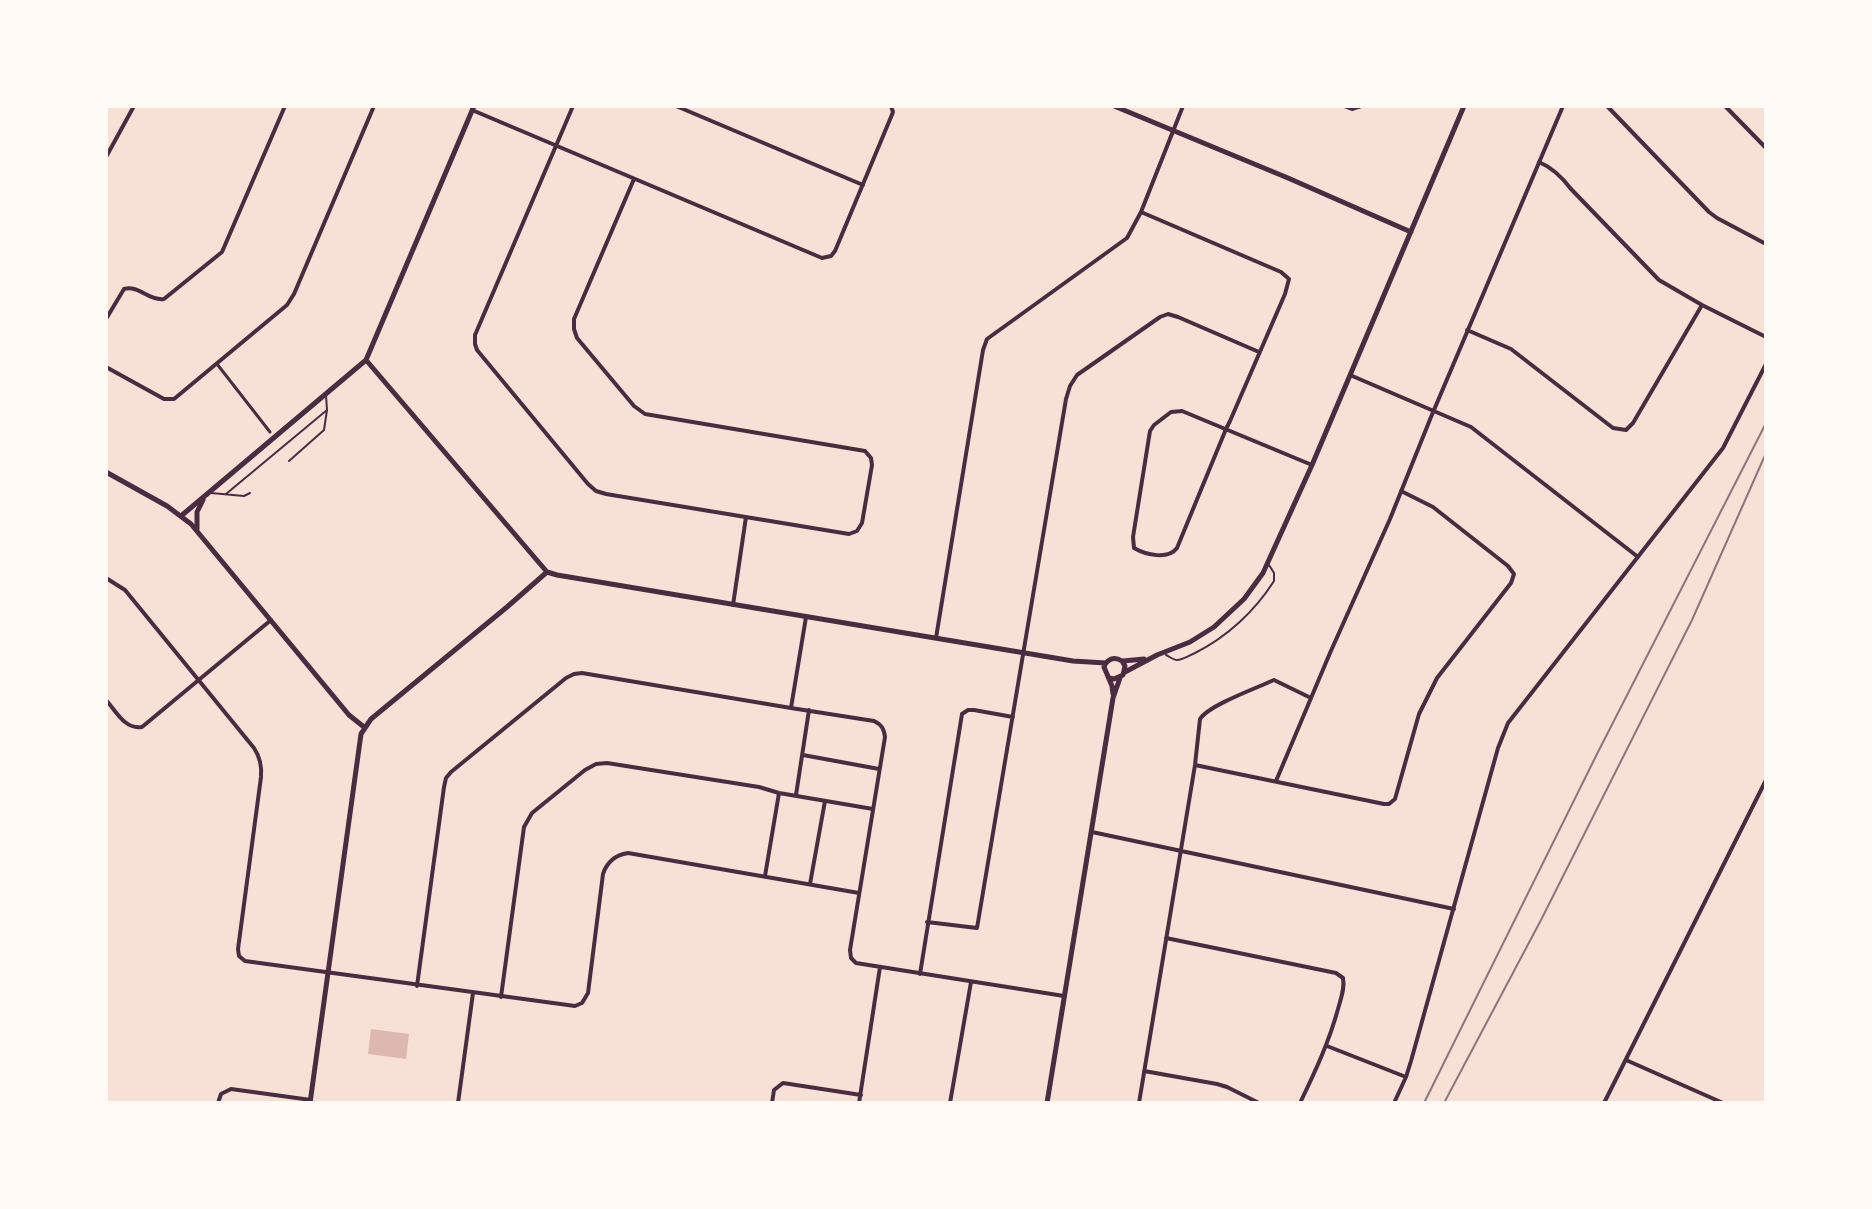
<!DOCTYPE html>
<html>
<head>
<meta charset="utf-8">
<style>
	body { margin:0 }
	#map { position:relative; width:1872px; height:1209px; overflow:hidden; background:#f7e1d7; font-family:"Noto Sans",sans-serif }
	canvas { display:block }
	.frame { position:absolute; inset:0; border:108px solid #fffaf5; pointer-events:none }
</style>
</head>
<body>
<div id="map">
<canvas width="1872" height="1209"></canvas>
<div class="frame"></div>
</div>
<script>
const ctx = document.querySelector('canvas').getContext('2d');
ctx.lineJoin = 'round';
function paint(path, color) { ctx.fillStyle = color; ctx.fill(path, 'evenodd'); }
function trace(path, color, width, dash) { ctx.strokeStyle = color; ctx.lineWidth = width; ctx.lineCap = dash ? 'butt' : 'round'; ctx.setLineDash(dash || []); ctx.stroke(path); }
const water = new Path2D(`
	M 371,1029 L 409,1034 L 406,1059 L 368,1054 Z`);
const service = new Path2D(`
	M 289,461 L 324,430 L 327,410 L 326,395
	M 211,493 L 244,496 L 250,493
	M 226,494 L 327,410
	M 1166,655 C 1170,657 1173,660 1177,660 C 1183,660 1190,655 1195,653 C 1227,637 1255,611 1274,581 L 1274,573 L 1269,565`);
const pedestrian = new Path2D(`
	M 217,364 L 270,432`);
const minor = new Path2D(`
	M 573,106 L 475,335 L 475,344 L 477,350 L 588,484 L 596,491 L 606,494 L 849,534 L 857,531 L 862,523 L 872,465 L 871,458 L 865,451 L 645,414 L 634,406 L 577,338 L 574,329 L 574,319 L 634,179
	M 676,106 L 863,185
	M 1344,106 L 1352,109 L 1361,106
	M 1607,106 L 1709,212 L 1717,218 L 1766,244
	M 1725,106 L 1766,148
	M 472,110 L 822,258 L 831,256 L 835,251 L 891,117 L 893,112 L 891,106
	M 106,157 L 134,106
	M 1539,162 C 1553,168 1562,177 1571,189 L 1659,280 L 1702,305 L 1766,337
	M 1141,212 L 1281,272 L 1289,279 L 1285,294 L 1230,421 L 1226,429 L 1177,548 C 1168,560 1146,555 1134,548 L 1133,537 L 1150,431 L 1154,425 L 1171,412 L 1182,411 L 1312,465
	M 106,319 L 124,289 C 139,285 149,301 164,299 L 222,252 L 285,106
	M 1467,330 L 1511,349 L 1613,428 L 1626,430 L 1633,423 L 1702,305
	M 106,367 L 164,399 L 174,399 L 287,305 L 294,294 L 374,106
	M 1350,375 L 1471,427 L 1638,557
	M 106,578 L 125,590 L 254,748 C 260,757 262,766 261,777 L 238,949 L 239,956 L 245,961 L 575,1006 L 582,1003 L 588,993 L 603,874 C 607,862 615,855 628,853 L 859,893
	M 733,605 L 746,517
	M 936,638 L 983,350 L 987,339 L 1127,238 L 1141,212 L 1183,106
	M 106,700 C 116,711 125,730 142,727 L 271,620
	M 791,708 L 874,721 C 882,725 884,729 885,737 L 850,950 L 851,958 L 856,963 L 1064,996
	M 803,755 L 879,769
	M 1195,765 L 1384,804 L 1389,804 L 1395,799 L 1419,714 L 1437,678 L 1511,583 L 1514,574 L 1508,566 L 1433,507 L 1401,491
	M 1276,781 L 1330,653 L 1390,519 L 1431,417 L 1563,106
	M 796,795 L 809,710
	M 1092,832 L 1454,909
	M 765,876 L 779,793
	M 810,884 L 825,801
	M 927,922 L 977,928 L 1066,399 L 1070,386 L 1077,375 L 1160,317 L 1168,314 L 1178,317 L 1259,352
	M 1166,938 L 1336,973 L 1343,978 C 1345,988 1341,998 1338,1009 C 1329,1042 1315,1072 1300,1103
	M 920,974 L 962,714 L 968,710 L 974,710 L 1013,717
	M 417,986 L 444,787 L 446,778 L 451,772 L 566,678 L 574,674 L 582,673 L 791,708 L 806,617
	M 501,997 L 524,827 L 532,813 L 585,770 L 596,764 L 607,763 L 759,787 L 779,793 L 873,809
	M 1327,1046 L 1406,1077
	M 1626,1060 L 1723,1103
	M 1144,1071 L 1217,1084 L 1227,1087 L 1259,1103
	M 218,1103 L 221,1094 L 231,1089 L 311,1100
	M 458,1103 L 473,993
	M 772,1103 L 774,1090 L 783,1083 L 861,1095
	M 859,1103 L 880,967
	M 950,1103 L 971,982
	M 1139,1103 L 1195,765 L 1200,719 C 1209,705 1257,688 1274,680 L 1311,698
	M 1394,1103 L 1406,1077 L 1411,1061 L 1498,748 L 1508,723 L 1723,448 L 1766,364
	M 1604,1103 L 1766,780`);
const tertiary = new Path2D(`
	M 1114,106 L 1288,178 L 1411,232
	M 366,360 L 547,572
	M 106,472 L 167,506 L 191,524 L 349,715 L 364,727
	M 181,516 L 366,360 L 474,106
	M 197,529 L 197,512 L 203,500
	M 547,572 L 557,575 L 1073,661 L 1106,663
	M 1123,661 L 1144,659
	M 1125,672 L 1157,655 L 1190,642 L 1214,627 L 1244,599 L 1263,573 L 1312,465 L 1464,106
	M 1109,678 L 1114,679 L 1123,675 L 1125,666 L 1122,661 C 1114,656 1107,659 1104,667 L 1112,686 L 1113,694
	M 310,1103 L 361,734 L 371,719 L 507,607 L 547,572
	M 1047,1103 L 1113,698 L 1120,678`);
const rail = new Path2D(`
	M 1424,1103 L 1597,754 L 1766,423
	M 1444,1103 L 1541,920 L 1692,620 L 1766,453`);
paint(water, '#dcb8b0');
trace(service, '#4a2c40', 2);
trace(pedestrian, '#4a2c40', 3);
trace(minor, '#4a2c40', 4);
trace(tertiary, '#4a2c40', 5);
trace(rail, '#8f747c', 2);
</script>
</body>
</html>
